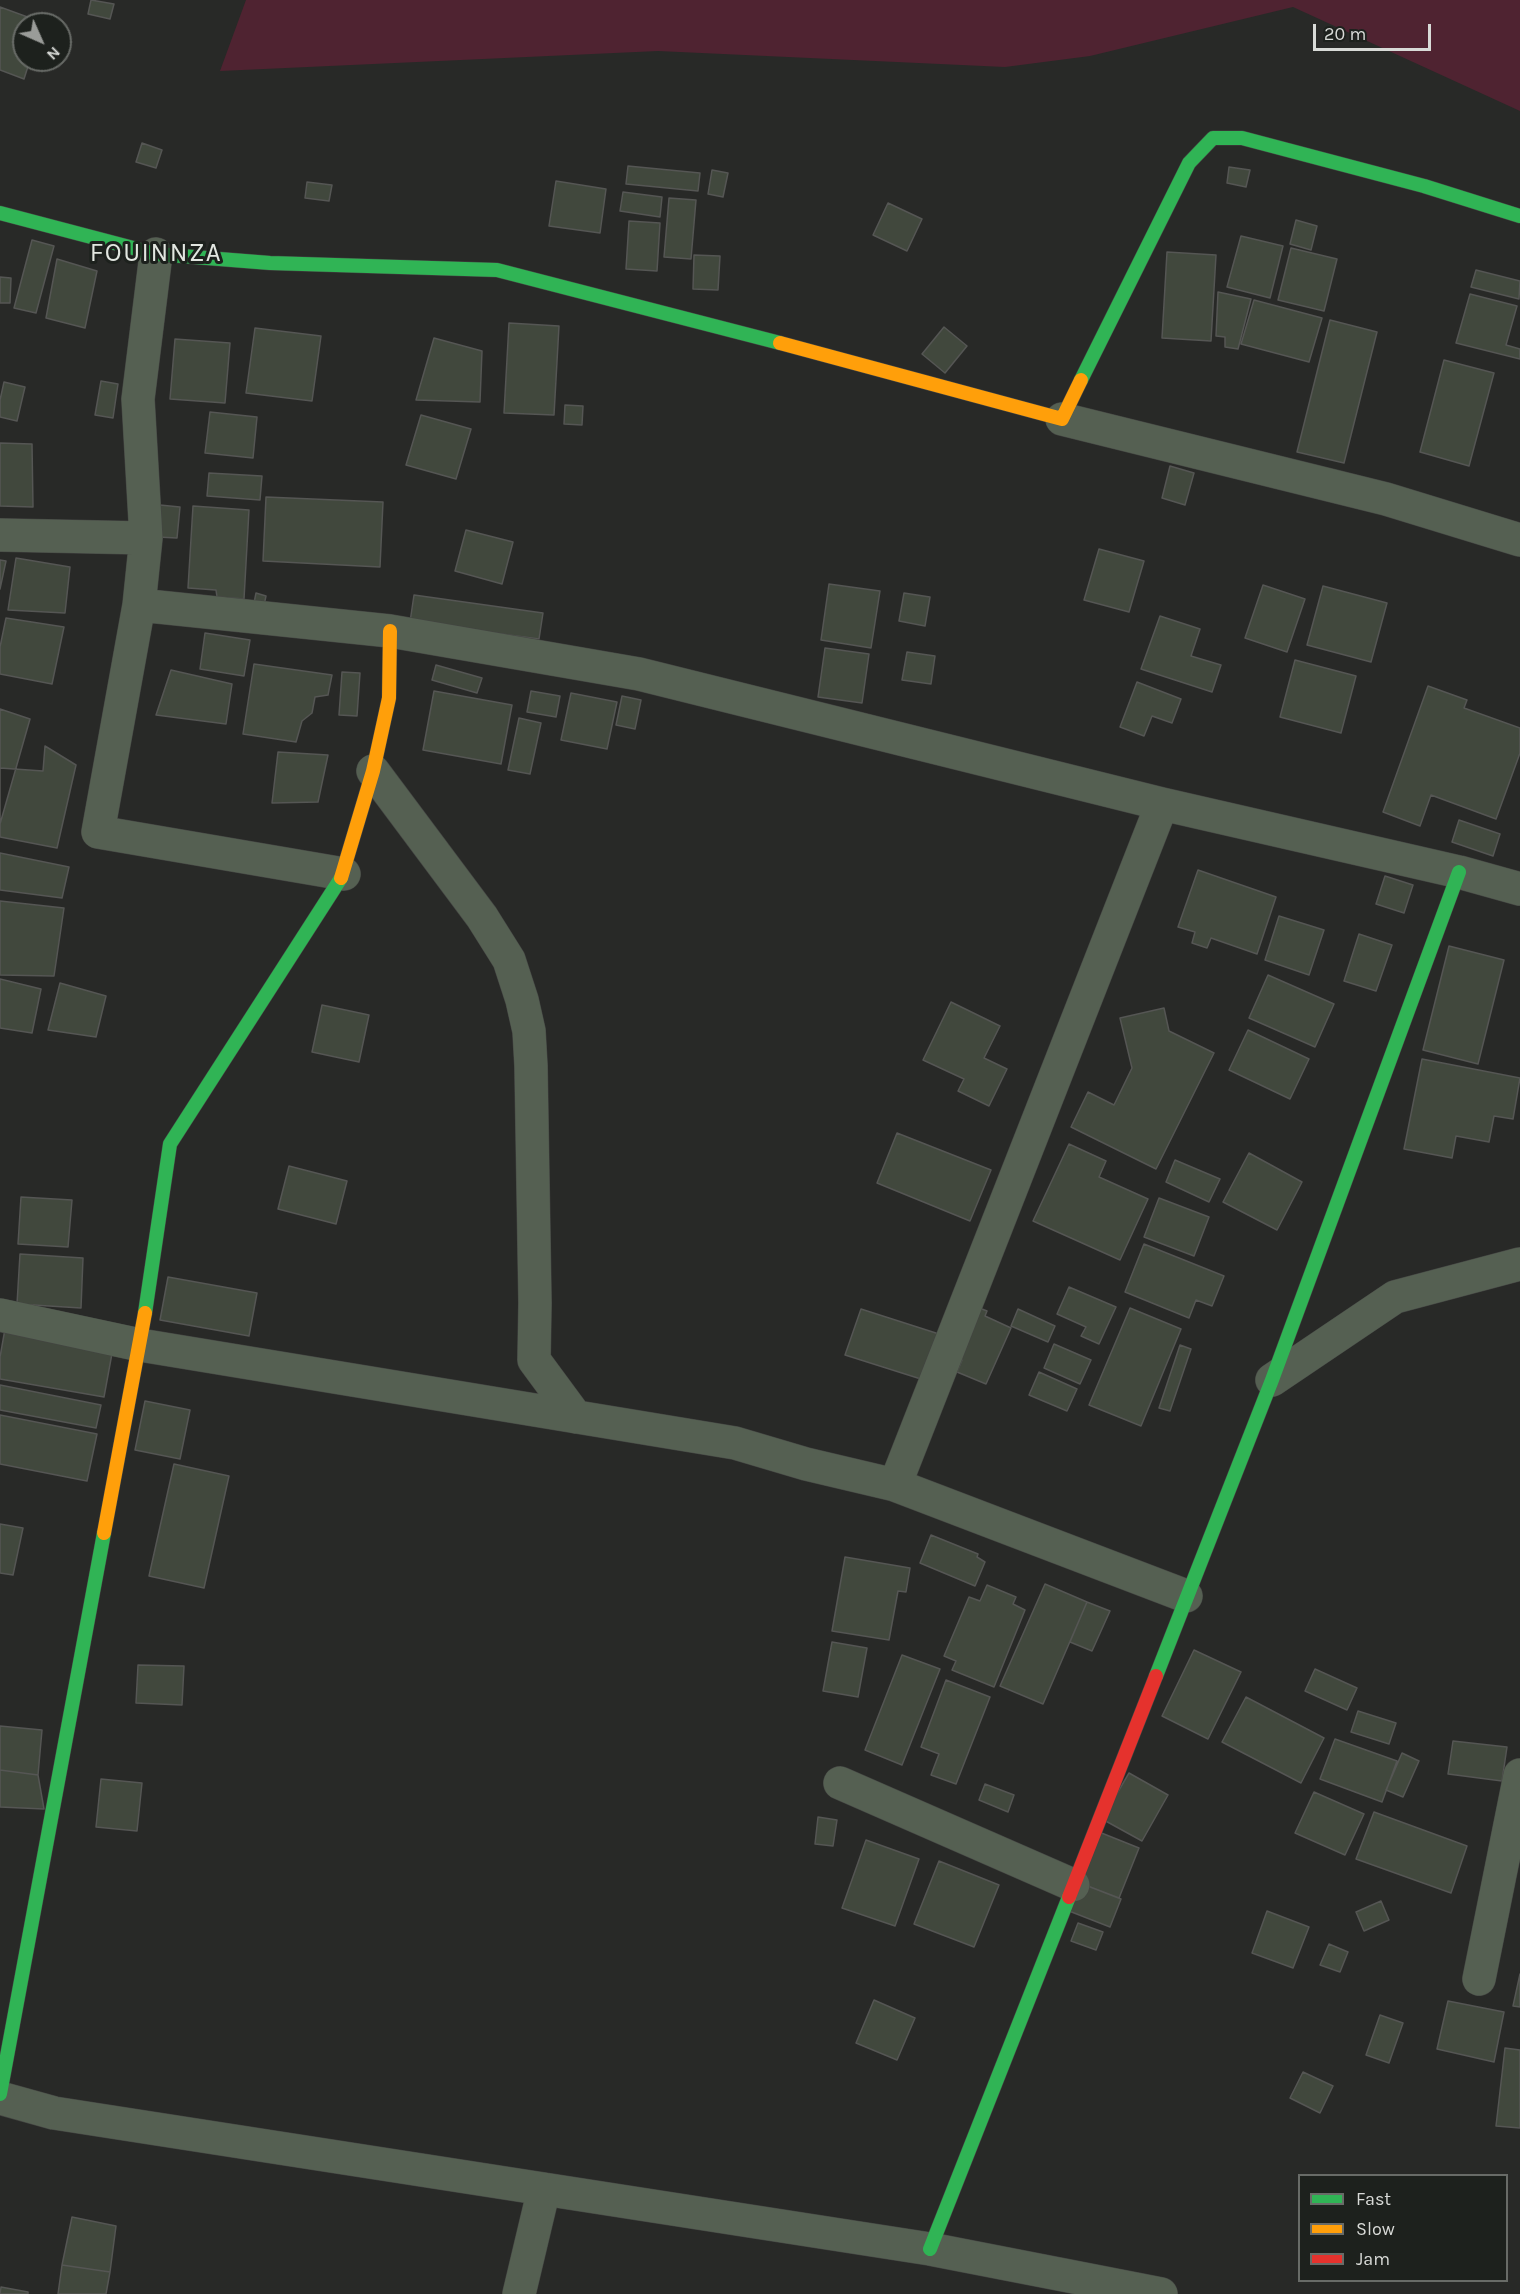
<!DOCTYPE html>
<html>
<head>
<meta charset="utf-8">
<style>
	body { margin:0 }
	#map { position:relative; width:1520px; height:2294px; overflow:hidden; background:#282927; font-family:Karla,sans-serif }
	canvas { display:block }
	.legend { position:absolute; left:1298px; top:2174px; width:210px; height:108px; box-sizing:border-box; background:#1d211d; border:2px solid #686b67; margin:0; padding:8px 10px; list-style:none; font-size:18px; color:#d8dad7 }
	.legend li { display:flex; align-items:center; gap:12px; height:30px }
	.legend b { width:30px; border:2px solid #686b67 }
	.north { position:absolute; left:12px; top:12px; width:60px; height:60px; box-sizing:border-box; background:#1d211d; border:2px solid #686b67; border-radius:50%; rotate:135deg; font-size:16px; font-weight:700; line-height:24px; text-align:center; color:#d8dad7 }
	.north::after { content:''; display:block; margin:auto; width:21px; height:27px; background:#9a9c99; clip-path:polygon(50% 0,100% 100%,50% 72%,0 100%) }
	.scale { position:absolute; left:1313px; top:24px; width:118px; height:27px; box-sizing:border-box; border:3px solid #d8dad7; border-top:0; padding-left:8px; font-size:18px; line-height:21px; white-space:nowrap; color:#d8dad7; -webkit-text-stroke:4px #1d211d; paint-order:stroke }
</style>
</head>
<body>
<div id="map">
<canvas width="1520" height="2294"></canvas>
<ul class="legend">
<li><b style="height:8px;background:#30b455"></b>Fast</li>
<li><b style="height:8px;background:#ff9f0a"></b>Slow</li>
<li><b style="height:8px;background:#e5322d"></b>Jam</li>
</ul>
<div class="north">N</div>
<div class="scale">20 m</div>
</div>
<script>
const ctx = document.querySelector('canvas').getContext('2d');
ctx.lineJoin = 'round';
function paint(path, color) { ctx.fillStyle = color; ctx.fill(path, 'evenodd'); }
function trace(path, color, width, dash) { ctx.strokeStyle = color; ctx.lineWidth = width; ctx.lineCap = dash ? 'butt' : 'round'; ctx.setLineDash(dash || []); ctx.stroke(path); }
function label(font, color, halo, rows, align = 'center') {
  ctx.font = font + ' Karla,sans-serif'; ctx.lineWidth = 6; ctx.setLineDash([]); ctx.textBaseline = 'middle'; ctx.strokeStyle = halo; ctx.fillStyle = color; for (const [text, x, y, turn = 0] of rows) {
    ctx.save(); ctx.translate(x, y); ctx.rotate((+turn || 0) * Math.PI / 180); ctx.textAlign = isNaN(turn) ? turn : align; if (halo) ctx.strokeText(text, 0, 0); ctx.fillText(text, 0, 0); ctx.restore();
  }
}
const green = new Path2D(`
	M 246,0 L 1520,0 L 1520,111 L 1293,7 L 1090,56 L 1005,67 L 658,51 L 220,71 Z`);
const building = new Path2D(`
	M 91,0 L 114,4 L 110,19 L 88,14 Z
	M 0,7 L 44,23 L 24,24 L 24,60 L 30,60 L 24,79 L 0,70 Z
	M 142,143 L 162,150 L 156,168 L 136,162 Z
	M 628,166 L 700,173 L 698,191 L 626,184 Z
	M 1229,167 L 1250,170 L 1246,187 L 1227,183 Z
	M 712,170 L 728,173 L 723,197 L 708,194 Z
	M 556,181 L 606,189 L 600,233 L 549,226 Z
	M 307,182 L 332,185 L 329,201 L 305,198 Z
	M 623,192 L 662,197 L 660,217 L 620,211 Z
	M 669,198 L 696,200 L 691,259 L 664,257 Z
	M 888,203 L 922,219 L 907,251 L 873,235 Z
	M 1296,220 L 1317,226 L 1311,250 L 1290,244 Z
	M 629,221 L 660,223 L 657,271 L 626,269 Z
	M 1241,236 L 1283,246 L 1270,298 L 1227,287 Z
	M 32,240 L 54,246 L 36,313 L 14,308 Z
	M 1291,248 L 1337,259 L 1324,311 L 1278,300 Z
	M 1167,252 L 1216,255 L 1211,341 L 1162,338 Z
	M 694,255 L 720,256 L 718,290 L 693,289 Z
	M 57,259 L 97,271 L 85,328 L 46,318 Z
	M 1476,270 L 1520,281 L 1519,299 L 1471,287 Z
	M 0,277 L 11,278 L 10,303 L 0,303 Z
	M 1218,292 L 1251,299 L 1238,349 L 1225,347 L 1225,337 L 1216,336 Z
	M 1470,294 L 1517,306 L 1506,345 L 1520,349 L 1520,359 L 1456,343 Z
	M 1254,300 L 1322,318 L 1309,362 L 1241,344 Z
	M 1330,320 L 1377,332 L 1344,463 L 1297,452 Z
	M 509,323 L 559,326 L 554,415 L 504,413 Z
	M 944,327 L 967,346 L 945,373 L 922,354 Z
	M 255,328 L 321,336 L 312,401 L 246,393 Z
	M 434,338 L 482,351 L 480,402 L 416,400 Z
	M 175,339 L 230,343 L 225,403 L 170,399 Z
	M 1444,360 L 1494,373 L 1469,466 L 1420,452 Z
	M 101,381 L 118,384 L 113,418 L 95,415 Z
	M 4,382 L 25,387 L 17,421 L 0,417 L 0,400 Z
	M 565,405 L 583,406 L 582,425 L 564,424 Z
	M 210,412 L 257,417 L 253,458 L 205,453 Z
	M 421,415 L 471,429 L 456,479 L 406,465 Z
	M 0,443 L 32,444 L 33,507 L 0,506 Z
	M 1170,466 L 1194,473 L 1185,505 L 1162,498 Z
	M 209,473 L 262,476 L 260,500 L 207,496 Z
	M 266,497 L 383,502 L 380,567 L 263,561 Z
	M 160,505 L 180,507 L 177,538 L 157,537 Z
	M 193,506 L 249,510 L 244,599 L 217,597 L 216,590 L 188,588 Z
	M 466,530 L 513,542 L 502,584 L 455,571 Z
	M 1099,549 L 1144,561 L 1129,612 L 1084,600 Z
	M 16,558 L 70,567 L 65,613 L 8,610 Z
	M 0,560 L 6,561 L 0,589 Z
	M 829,584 L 880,591 L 871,648 L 821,640 Z
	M 1263,585 L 1305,599 L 1287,652 L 1245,638 Z
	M 1323,586 L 1387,603 L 1371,662 L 1307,645 Z
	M 256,593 L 266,596 L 263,610 L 253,608 Z
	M 904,593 L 930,597 L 925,626 L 899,621 Z
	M 414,595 L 543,613 L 539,639 L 410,622 Z
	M 1160,616 L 1200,629 L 1191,656 L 1221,665 L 1212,692 L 1141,669 Z
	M 6,618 L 64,627 L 52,684 L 0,674 L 0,647 Z
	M 205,633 L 250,640 L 244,676 L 200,669 Z
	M 825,648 L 869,654 L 862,703 L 818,697 Z
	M 907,652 L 935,656 L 931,684 L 902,680 Z
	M 1295,660 L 1356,676 L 1341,733 L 1280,717 Z
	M 254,664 L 332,675 L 328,695 L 315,697 L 312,713 L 302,721 L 296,742 L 243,734 Z
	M 436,665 L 482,678 L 477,693 L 432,680 Z
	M 171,670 L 232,684 L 226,724 L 156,715 Z
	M 342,672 L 360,673 L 357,716 L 339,715 Z
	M 1137,682 L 1181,699 L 1172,723 L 1152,716 L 1144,736 L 1120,727 Z
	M 1428,686 L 1467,700 L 1464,708 L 1520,728 L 1520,753 L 1496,819 L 1431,795 L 1420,826 L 1383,812 Z
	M 434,691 L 512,705 L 501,764 L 423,750 Z
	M 531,691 L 560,696 L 556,717 L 527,712 Z
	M 571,693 L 617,702 L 607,749 L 561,740 Z
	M 622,696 L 641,700 L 635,729 L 616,725 Z
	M 0,709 L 30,719 L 0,824 Z
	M 519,718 L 541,723 L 530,774 L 508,770 Z
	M 45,746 L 76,765 L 57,848 L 0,837 L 0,768 L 43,771 Z
	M 278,752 L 328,755 L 318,802 L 272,803 Z
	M 1459,820 L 1500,834 L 1493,856 L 1452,842 Z
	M 0,853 L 69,867 L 62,898 L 0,890 Z
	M 1198,870 L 1276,897 L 1257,954 L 1211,938 L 1207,948 L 1192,943 L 1195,932 L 1178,927 Z
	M 1385,876 L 1413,885 L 1404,913 L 1376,904 Z
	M 0,901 L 64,908 L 54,976 L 0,975 Z
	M 1279,916 L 1324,930 L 1309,975 L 1265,960 Z
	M 1359,934 L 1392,945 L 1376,991 L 1344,981 Z
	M 1449,946 L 1504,960 L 1478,1064 L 1423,1050 Z
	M 1268,975 L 1334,1004 L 1315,1047 L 1249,1018 Z
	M 0,979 L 41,989 L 32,1033 L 0,1028 Z
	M 60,983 L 106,996 L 96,1037 L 48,1030 Z
	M 951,1002 L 1000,1026 L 984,1058 L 1007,1069 L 989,1106 L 958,1091 L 964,1079 L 923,1060 Z
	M 322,1005 L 369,1015 L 359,1062 L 312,1052 Z
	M 1164,1008 L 1169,1031 L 1214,1053 L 1156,1169 L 1071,1127 L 1088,1092 L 1114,1105 L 1132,1068 L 1120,1018 Z
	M 1248,1030 L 1309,1059 L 1290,1099 L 1229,1070 Z
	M 1422,1059 L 1520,1078 L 1513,1119 L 1494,1116 L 1489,1142 L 1456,1136 L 1452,1158 L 1404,1149 Z
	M 897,1133 L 991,1170 L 970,1221 L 877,1183 Z
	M 1069,1144 L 1106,1161 L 1099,1177 L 1148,1199 L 1120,1260 L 1033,1221 Z
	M 1249,1153 L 1302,1182 L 1277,1230 L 1223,1202 Z
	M 1175,1160 L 1220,1179 L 1209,1202 L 1166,1182 Z
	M 289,1166 L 347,1181 L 336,1224 L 278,1209 Z
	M 21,1197 L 72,1200 L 68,1247 L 18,1244 Z
	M 1159,1198 L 1209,1217 L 1194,1256 L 1144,1237 Z
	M 1144,1244 L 1224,1276 L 1212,1306 L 1196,1300 L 1189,1318 L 1125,1292 Z
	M 20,1254 L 83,1258 L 81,1308 L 17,1304 Z
	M 168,1277 L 257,1293 L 249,1336 L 160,1320 Z
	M 1069,1287 L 1116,1307 L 1099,1344 L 1081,1336 L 1086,1327 L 1057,1314 Z
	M 977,1307 L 987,1311 L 985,1316 L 1011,1328 L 986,1384 L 957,1372 L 962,1360 L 955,1357 Z
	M 1130,1308 L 1181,1329 L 1141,1426 L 1089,1405 Z
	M 861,1309 L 939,1334 L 924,1380 L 845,1355 Z
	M 1018,1309 L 1055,1326 L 1048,1342 L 1011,1326 Z
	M 5,1329 L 113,1348 L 104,1397 L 0,1379 L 0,1357 Z
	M 1054,1344 L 1091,1360 L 1080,1384 L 1044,1368 Z
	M 1180,1345 L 1191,1349 L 1170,1411 L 1159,1408 Z
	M 1039,1372 L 1077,1389 L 1067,1411 L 1029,1395 Z
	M 0,1385 L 101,1405 L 96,1428 L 0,1410 Z
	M 145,1401 L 190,1410 L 180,1459 L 135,1450 Z
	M 0,1415 L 97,1434 L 87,1481 L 0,1464 Z
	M 174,1464 L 229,1476 L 204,1588 L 149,1576 Z
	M 0,1524 L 23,1528 L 13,1575 L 0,1573 Z
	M 931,1535 L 978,1554 L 977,1557 L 985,1562 L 975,1586 L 920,1563 Z
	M 845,1557 L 910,1568 L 906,1592 L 898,1591 L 889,1640 L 832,1631 Z
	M 1045,1584 L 1087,1602 L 1043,1704 L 1000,1686 Z
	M 987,1585 L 1016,1597 L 1013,1604 L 1025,1610 L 994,1687 L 952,1670 L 956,1661 L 944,1656 L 969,1597 L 980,1601 Z
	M 1087,1602 L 1110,1611 L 1092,1651 L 1070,1642 Z
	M 832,1642 L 867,1648 L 858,1697 L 823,1691 Z
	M 1194,1650 L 1241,1672 L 1208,1739 L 1162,1716 Z
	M 902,1655 L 940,1669 L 902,1765 L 865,1750 Z
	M 138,1665 L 184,1666 L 182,1705 L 136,1703 Z
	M 1315,1669 L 1357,1688 L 1347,1710 L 1305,1691 Z
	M 946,1680 L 990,1697 L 956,1784 L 931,1775 L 939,1754 L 921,1747 Z
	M 1246,1697 L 1324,1738 L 1301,1783 L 1222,1742 Z
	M 1358,1711 L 1396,1723 L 1389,1744 L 1351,1732 Z
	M 0,1726 L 42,1730 L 38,1775 L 0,1770 Z
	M 1335,1739 L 1397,1761 L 1382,1802 L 1320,1779 Z
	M 1453,1741 L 1507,1747 L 1502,1781 L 1448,1774 Z
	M 1402,1753 L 1419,1761 L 1403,1797 L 1386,1790 Z
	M 0,1770 L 38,1775 L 44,1809 L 0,1807 Z
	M 1129,1773 L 1168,1795 L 1142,1841 L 1102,1819 Z
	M 101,1779 L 142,1783 L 137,1831 L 96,1827 Z
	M 985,1784 L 1014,1795 L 1008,1812 L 979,1800 Z
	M 1314,1792 L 1364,1814 L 1345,1855 L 1295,1833 Z
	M 1374,1812 L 1467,1846 L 1451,1893 L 1356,1859 Z
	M 818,1817 L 837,1820 L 833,1846 L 815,1844 Z
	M 1099,1832 L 1139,1848 L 1119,1898 L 1080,1883 Z
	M 866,1840 L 919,1859 L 895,1926 L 842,1908 Z
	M 939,1861 L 999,1885 L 974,1947 L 914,1924 Z
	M 1080,1883 L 1121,1899 L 1110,1927 L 1069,1911 Z
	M 1381,1901 L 1389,1920 L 1364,1931 L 1356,1912 Z
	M 1267,1911 L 1309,1927 L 1293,1968 L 1252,1953 Z
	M 1078,1923 L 1103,1932 L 1096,1950 L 1071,1941 Z
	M 1329,1944 L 1348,1952 L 1340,1972 L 1320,1965 Z
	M 1520,1974 L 1520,2007 L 1513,2006 Z
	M 874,2000 L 915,2018 L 897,2060 L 856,2043 Z
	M 1448,2001 L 1504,2012 L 1494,2062 L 1437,2049 Z
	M 1380,2015 L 1403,2023 L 1389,2063 L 1366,2055 Z
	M 1505,2048 L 1520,2050 L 1520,2128 L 1496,2126 Z
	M 1303,2072 L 1333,2086 L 1320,2113 L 1290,2098 Z
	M 72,2217 L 116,2226 L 110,2272 L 62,2265 Z
	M 62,2265 L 110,2272 L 106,2294 L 58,2294 Z
	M 1,2287 L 28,2292 L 28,2294 L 0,2294 Z`);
const street = new Path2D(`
	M 156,254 L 138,399 L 146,538 L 139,605 L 98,832 L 344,874
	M 1062,419 L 1386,499 L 1520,540
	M 0,535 L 146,538
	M 139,605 L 390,631 L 639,674 L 1162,804 L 1459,872 L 1520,889
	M 373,771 L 482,917 L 509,960 L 522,1000 L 529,1031 L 531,1066 L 535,1303 L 534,1360 L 576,1417
	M 0,1315 L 140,1345 L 735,1443 L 806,1464 L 895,1485 L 1186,1596
	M 1272,1380 L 1395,1297 L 1520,1264
	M 895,1485 L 1162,804
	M 840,1783 L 1073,1885
	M 1479,1979 L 1520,1775
	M 0,2098 L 54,2113 L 930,2249 L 1161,2294
	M 519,2294 L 544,2189`);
const fast = new Path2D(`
	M 0,213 L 156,254 L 270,263 L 497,270 L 780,343
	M 1081,380 L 1189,163 L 1213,138 L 1242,138 L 1424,186 L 1520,216
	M 145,1313 L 170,1144 L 341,878
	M 1156,1676 L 1272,1380 L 1459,872
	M 0,2094 L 104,1533
	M 930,2249 L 1069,1897`);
const slow = new Path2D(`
	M 780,343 L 1062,419 L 1081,380
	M 341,878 L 373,771 L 389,698 L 390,631
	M 104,1533 L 145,1313`);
const jam = new Path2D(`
	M 1069,1897 L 1156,1676`);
const quarterNames = [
	["FOUINNZA",156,254]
];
paint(green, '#4f2331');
paint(building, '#41483d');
trace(building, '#555654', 1.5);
trace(street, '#444543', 34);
trace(fast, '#444543', 15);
trace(slow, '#444543', 15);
trace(jam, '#444543', 15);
trace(street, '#556052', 33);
trace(fast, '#30b455', 14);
trace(slow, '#ff9f0a', 14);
trace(jam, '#e5322d', 14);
ctx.letterSpacing = '1.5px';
label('26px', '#e2e6e0', '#1d211d', quarterNames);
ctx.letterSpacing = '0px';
</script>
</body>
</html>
